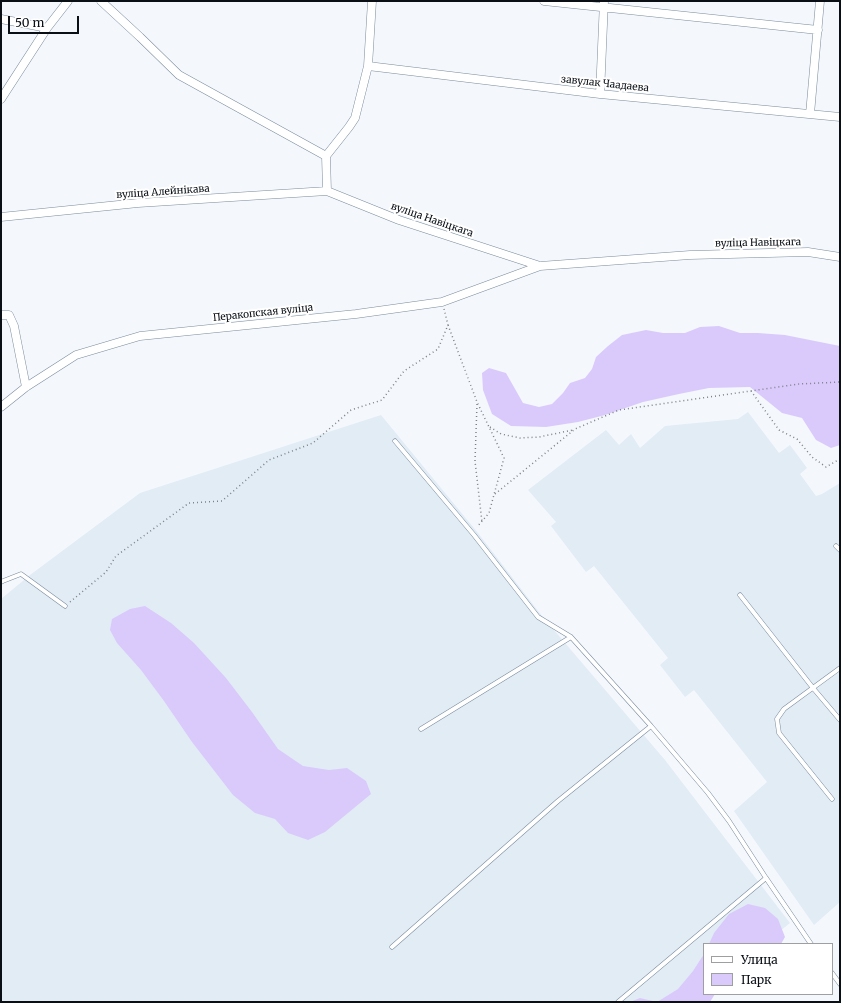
<!DOCTYPE html>
<html>
<head>
<meta charset="utf-8">
<style>
	body { margin:0 }
	#map { position:relative; width:841px; height:1003px; overflow:hidden; background:#f4f8fc; font-family:Merriweather,serif }
	canvas { display:block }
	.frame { position:absolute; inset:0; border:2px solid #090f15; pointer-events:none }
	.legend { position:absolute; left:703px; top:943px; width:130px; height:52px; box-sizing:border-box; background:#fff; border:1px solid #9d9fa1; margin:0; padding:5px 7px; list-style:none; font-size:12px; color:#090f15 }
	.legend li { display:flex; align-items:center; gap:8px; height:20px }
	.legend b { width:20px; border:1px solid #9d9fa1 }
	.scale { position:absolute; left:8px; top:16px; width:71px; height:18px; box-sizing:border-box; border:2px solid #090f15; border-top:0; padding-left:5px; font-size:12px; line-height:14px; white-space:nowrap; color:#090f15; -webkit-text-stroke:3px #fff; paint-order:stroke }
</style>
</head>
<body>
<div id="map">
<canvas width="841" height="1003"></canvas>
<div class="frame"></div>
<ul class="legend">
<li><b style="height:5px;background:#fff"></b>Улица</li>
<li><b style="height:11px;background:#dacafc"></b>Парк</li>
</ul>
<div class="scale">50 m</div>
</div>
<script>
const ctx = document.querySelector('canvas').getContext('2d');
ctx.lineJoin = 'round';
function paint(path, color) { ctx.fillStyle = color; ctx.fill(path, 'evenodd'); }
function trace(path, color, width, dash) { ctx.strokeStyle = color; ctx.lineWidth = width; ctx.lineCap = dash ? 'butt' : 'round'; ctx.setLineDash(dash || []); ctx.stroke(path); }
function label(font, color, halo, rows, align = 'center') {
  ctx.font = font + ' Merriweather,serif'; ctx.lineWidth = 4; ctx.setLineDash([]); ctx.textBaseline = 'middle'; ctx.strokeStyle = halo; ctx.fillStyle = color; for (const [text, x, y, turn = 0] of rows) {
    ctx.save(); ctx.translate(x, y); ctx.rotate((+turn || 0) * Math.PI / 180); ctx.textAlign = isNaN(turn) ? turn : align; if (halo) ctx.strokeText(text, 0, 0); ctx.fillText(text, 0, 0); ctx.restore();
  }
}
const built = new Path2D(`
	M 748,412 L 779,453 L 790,445 L 807,468 L 800,474 L 816,496 L 822,494 L 840,483 L 840,902 L 814,925 L 734,811 L 767,782 L 694,690 L 685,697 L 660,665 L 668,658 L 594,566 L 586,572 L 551,526 L 556,522 L 528,490 L 606,430 L 619,445 L 631,434 L 640,448 L 665,426 L 738,419 Z
	M 381,415 L 478,533 L 542,616 L 665,760 L 790,923 L 764,944 L 704,944 L 704,992 L 692,1002 L 1,1002 L 1,599 L 30,575 L 140,493 Z`);
const green = new Path2D(`
	M 719,326 L 740,333 L 758,333 L 785,335 L 840,346 L 840,445 L 831,448 L 816,440 L 802,418 L 782,413 L 750,387 L 709,388 L 679,394 L 643,402 L 605,415 L 578,422 L 546,427 L 511,426 L 492,414 L 483,390 L 482,373 L 489,368 L 506,373 L 523,403 L 539,407 L 552,404 L 563,393 L 570,383 L 585,378 L 592,369 L 596,357 L 608,346 L 622,335 L 646,330 L 663,333 L 685,333 L 700,327 Z
	M 145,606 L 171,623 L 194,643 L 226,678 L 252,712 L 278,749 L 303,766 L 329,770 L 347,768 L 366,781 L 371,794 L 325,832 L 308,840 L 288,833 L 275,819 L 255,813 L 233,795 L 192,742 L 164,701 L 141,670 L 117,643 L 110,630 L 112,619 L 130,609 Z
	M 748,904 L 765,908 L 778,919 L 785,937 L 781,944 L 709,944 L 714,933 L 729,914 Z
	M 704,954 L 704,994 L 715,994 L 710,1002 L 630,1002 L 640,998 L 657,1002 L 678,989 L 693,971 Z`);
const path = new Path2D(`
	M 448,325 L 477,402 L 504,458 L 489,513 L 477,527
	M 751,391 L 779,430 L 797,439 L 812,457 L 826,467 L 840,459
	M 477,404 L 475,461 L 482,522
	M 490,427 L 501,434 L 520,438 L 539,437 L 573,430
	M 495,494 L 575,429 L 619,410 L 799,384 L 840,382
	M 70,602 L 106,572 L 116,556 L 189,503 L 222,501 L 269,460 L 313,443 L 351,410 L 382,400 L 404,371 L 438,349 L 448,325 L 444,309`);
const lane = new Path2D(`
	M 395,441 L 474,535 L 538,617 L 571,637 L 651,726 L 708,793 L 729,821 L 766,878 L 811,944
	M 836,546 L 840,550
	M 1,582 L 3,581 L 21,574 L 65,606
	M 740,595 L 813,688 L 840,720
	M 421,729 L 571,637
	M 832,799 L 779,733 L 777,719 L 784,709 L 840,668
	M 392,947 L 558,801 L 651,726
	M 832,973 L 840,984
	M 618,1002 L 766,878`);
const street = new Path2D(`
	M 101,1 L 140,37 L 179,75 L 326,156 L 327,191 L 399,220 L 540,266 L 690,255 L 808,252 L 840,257
	M 544,1 L 818,30
	M 1,19 L 47,28
	M 368,66 L 600,94 L 840,117
	M 600,94 L 604,1
	M 1,99 L 47,28 L 68,1
	M 810,114 L 820,1
	M 326,156 L 349,127 L 355,118 L 368,66 L 372,1
	M 1,217 L 138,203 L 327,191
	M 1,315 L 9,315 L 14,326 L 26,387
	M 1,407 L 26,387 L 76,355 L 140,336 L 356,314 L 442,302 L 540,266`);
const streetNames = [
	["завулак Чаадаева",605,84,6],
	["вуліца Алейнікава",163,192,-4],
	["вуліца Навіцкага",432,220,19],
	["вуліца Навіцкага",758,243,-1],
	["Перакопская вуліца",263,313,-6]
];
paint(built, '#e2ecf5');
paint(green, '#dacafc');
trace(lane, '#7a8b9d', 5);
trace(street, '#7a8b9d', 9);
trace(path, '#7c8186', 1.5, [1, 3]);
trace(lane, '#fff', 4);
trace(street, '#fff', 8);
label('10px', '#090f15', '#fff', streetNames);
</script>
</body>
</html>
